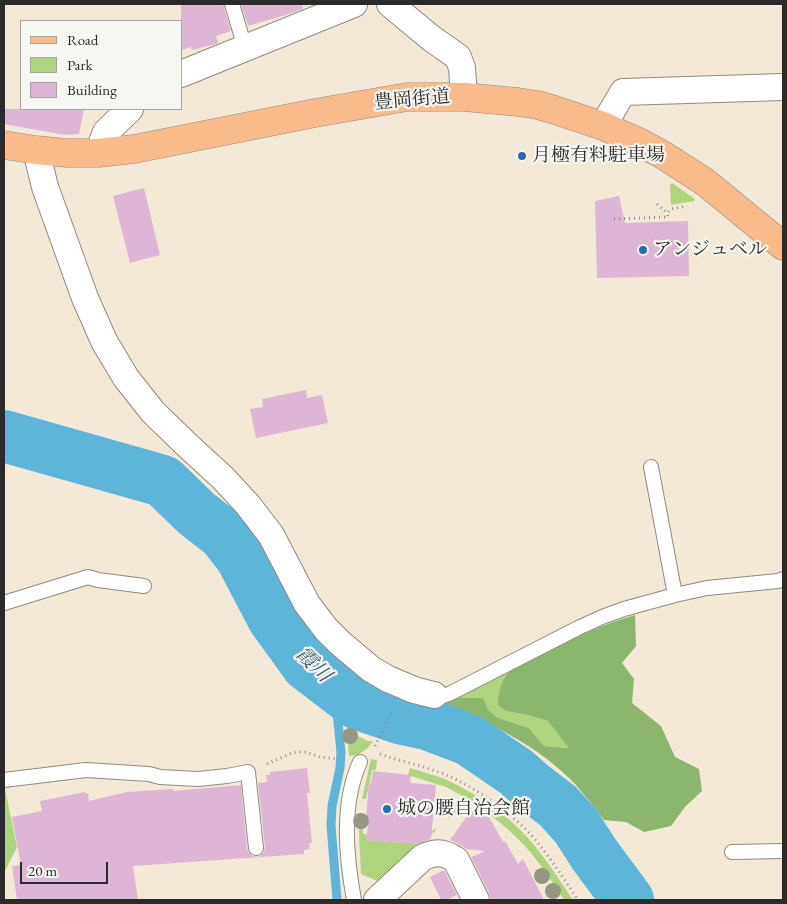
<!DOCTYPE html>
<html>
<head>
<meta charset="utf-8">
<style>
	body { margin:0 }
	#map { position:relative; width:787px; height:904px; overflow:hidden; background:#f3e9d6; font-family:"EB Garamond",serif }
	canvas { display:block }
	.frame { position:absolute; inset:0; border:5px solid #2b2b2b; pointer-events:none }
	.legend { position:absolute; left:20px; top:20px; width:162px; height:90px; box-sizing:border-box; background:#f6f6f2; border:1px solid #a5a5a2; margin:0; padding:6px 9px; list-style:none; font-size:15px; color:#2b2b2b }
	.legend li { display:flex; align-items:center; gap:10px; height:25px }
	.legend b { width:25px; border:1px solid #a5a5a2 }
	.scale { position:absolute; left:20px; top:862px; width:88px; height:22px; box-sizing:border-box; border:2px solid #2b2b2b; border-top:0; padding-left:6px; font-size:15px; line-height:18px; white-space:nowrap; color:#2b2b2b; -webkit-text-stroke:4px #f6f6f2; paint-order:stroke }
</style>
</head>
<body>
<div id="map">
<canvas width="787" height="904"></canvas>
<div class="frame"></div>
<ul class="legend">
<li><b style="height:6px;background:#fabb8b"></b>Road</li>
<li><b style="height:14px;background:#b0d47d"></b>Park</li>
<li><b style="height:14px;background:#ddb5d5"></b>Building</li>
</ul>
<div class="scale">20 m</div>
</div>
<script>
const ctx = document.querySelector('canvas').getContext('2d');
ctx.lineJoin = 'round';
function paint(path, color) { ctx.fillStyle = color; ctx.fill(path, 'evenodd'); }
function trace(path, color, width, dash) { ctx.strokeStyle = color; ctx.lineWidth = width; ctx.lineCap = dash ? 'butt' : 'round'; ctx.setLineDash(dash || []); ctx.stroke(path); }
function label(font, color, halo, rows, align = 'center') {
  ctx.font = font + ' "EB Garamond","Noto Serif JP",serif'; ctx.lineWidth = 4.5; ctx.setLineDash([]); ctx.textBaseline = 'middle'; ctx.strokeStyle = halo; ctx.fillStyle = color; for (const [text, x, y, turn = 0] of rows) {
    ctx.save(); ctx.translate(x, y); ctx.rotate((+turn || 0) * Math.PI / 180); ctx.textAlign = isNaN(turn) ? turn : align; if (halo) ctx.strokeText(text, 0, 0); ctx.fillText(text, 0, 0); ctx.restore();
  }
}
const green = new Path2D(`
	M 672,183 L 695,199 L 694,201 L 671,205 L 670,185 Z
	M 510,671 L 503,682 L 506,711 L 527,715 L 548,721 L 570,748 L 544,746 L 529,728 L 498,718 L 488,710 L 457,698 Z
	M 347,731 L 368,741 L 373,741 C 366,751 360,755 349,756 Z
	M 371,759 L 377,760 L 376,770 L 372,770 L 366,799 L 362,799 Z
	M 410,768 C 423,772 435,775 447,780 C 475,793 508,815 528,838 C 545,857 559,879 573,900 L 564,900 C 550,879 536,856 517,838 C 502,823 485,811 468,799 L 449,818 L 449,815 L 466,798 L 446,787 L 408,775 Z
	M 4,789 L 5,789 L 17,847 L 5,871 L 4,863 Z
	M 360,818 L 363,818 L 363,834 L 367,834 L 366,840 L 404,843 L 426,836 L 436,828 L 435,831 L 382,883 L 361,874 L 359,834 Z`);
const forest = new Path2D(`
	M 635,615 L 636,646 L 622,663 L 634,679 L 632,703 L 661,726 L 675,757 L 699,769 L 702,791 L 685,807 L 671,826 L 644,832 L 626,822 L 604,820 C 595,808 585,796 575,784 C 541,748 488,720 441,705 L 457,698 L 483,698 L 488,710 L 498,718 L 529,728 L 544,746 L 569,748 L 548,721 L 527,715 L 506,711 L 498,705 C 498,693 501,681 509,672 C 515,664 532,658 542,653 C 573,639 602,624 635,615 Z`);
const stream = new Path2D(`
	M 337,900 L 331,825 L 332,806 L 340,768 L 341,752 L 337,712 L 341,691`);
const river = new Path2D(`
	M 4,436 L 163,481 L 196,513 L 224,535 L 241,557 L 273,618 L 307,665 L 358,704 L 399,718 L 427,724 L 469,740 L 516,772 L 533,787 L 558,806 L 576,826 L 594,854 L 628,900`);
const building = new Path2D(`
	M 181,4 L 223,4 L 231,31 L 216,36 L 218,43 L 216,44 L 192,50 L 191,47 L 181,50 Z
	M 241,4 L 302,4 L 303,9 L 289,14 L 248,26 Z
	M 4,109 L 84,109 L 79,134 L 65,135 L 4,124 Z
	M 144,188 L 160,255 L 130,263 L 113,196 Z
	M 619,196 L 625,223 L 688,221 L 689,276 L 597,278 L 595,201 Z
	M 306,390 L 307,398 L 322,395 L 328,423 L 256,438 L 250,409 L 263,407 L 262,399 Z
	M 307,768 L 310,793 L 307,793 L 312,843 L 309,843 L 310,849 L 304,850 L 304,854 L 133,866 L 138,900 L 17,900 L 12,866 L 21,865 L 12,817 L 42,811 L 40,801 L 85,792 L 85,794 L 88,793 L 89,801 L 127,792 L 173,789 L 173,791 L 241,785 L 247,849 L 249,853 L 252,856 L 257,857 L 261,855 L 264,852 L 265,847 L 258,783 L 267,782 L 266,775 L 270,775 L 270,772 Z
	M 373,771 L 411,775 L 410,783 L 436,785 L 431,839 L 416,844 L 366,840 L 369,818 L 366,818 L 369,783 L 371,783 Z
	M 472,809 L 481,809 L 489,815 L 489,817 L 503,842 L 505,841 L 518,864 L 523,859 L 544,900 L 491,900 L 489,893 L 471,857 L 485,851 L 466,849 L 459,844 L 450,840 Z
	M 444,870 L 457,895 L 445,900 L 441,900 L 430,877 Z`);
const path = new Path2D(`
	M 657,204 L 667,213
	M 614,219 L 668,217 L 667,213 L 671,209 L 687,206
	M 375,746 L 392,712
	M 380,754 C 402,762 425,766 446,775 C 475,787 510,812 531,835 C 549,855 563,878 578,900
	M 267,764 L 292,753 L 298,752 L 306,752 L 320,757 L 338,759`);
const service = new Path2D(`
	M 232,4 L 245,48
	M 651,467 L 675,595
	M 4,603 L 88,577 L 98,580 L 144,586
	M 434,695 L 442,696 L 449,694 L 578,628 L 602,617 L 624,609 L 675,595 L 707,588 L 778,581 L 783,579
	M 4,780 L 86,770 L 149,774 L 160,777 L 198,779 L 227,776 L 248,772 L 256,848
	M 732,852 L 783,851
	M 354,900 C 346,856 341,804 360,762`);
const minor = new Path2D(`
	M 390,4 L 431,38 L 458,57 L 462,68 L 464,97
	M 181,74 L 354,4
	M 603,126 L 623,92 L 783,87
	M 36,150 L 45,187 L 85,298 L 104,341 L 126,378 L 153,412 L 187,445 L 223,478 L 248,505 L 271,535 L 307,604 L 326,629 L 340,643 L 371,669 L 388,679 L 414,690 L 434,695
	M 98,153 L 106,132 L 130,109
	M 377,900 L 422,858 C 434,851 445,852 456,860 L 476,900`);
const primary = new Path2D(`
	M 4,145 L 36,150 L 67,153 L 98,153 L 134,149 L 315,113 L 407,97 L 464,97 L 518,102 L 538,105 L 555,110 L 603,126 L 641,143 L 663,155 L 705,182 L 783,246`);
const trees = [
	[350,736],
	[361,821],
	[542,876],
	[553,891]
];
const markers = [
	[522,156,5,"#1f6fb2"],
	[643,250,5,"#1f6fb2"],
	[387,809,5,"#1f6fb2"]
];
const streetNames = [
	["豊岡街道",412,100,-5]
];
const poiNames = [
	["月極有料駐車場",532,156],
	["アンジュベル",653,250],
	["城の腰自治会館",397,809]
];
const waterNames = [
	["霞川",313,665,45]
];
paint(green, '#b0d47d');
paint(forest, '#8cb66c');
trace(stream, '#5db5da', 9);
trace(river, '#5db5da', 52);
paint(building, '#ddb5d5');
trace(service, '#8f8a80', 16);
trace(minor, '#8f8a80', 28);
trace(primary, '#8f8a80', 29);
trace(path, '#8f8a80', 3, [1, 4]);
trace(service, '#fff', 14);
trace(minor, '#fff', 26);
trace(primary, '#fabb8b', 28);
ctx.fillStyle = '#979884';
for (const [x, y] of trees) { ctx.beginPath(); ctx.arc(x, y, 8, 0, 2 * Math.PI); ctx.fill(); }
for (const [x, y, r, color] of markers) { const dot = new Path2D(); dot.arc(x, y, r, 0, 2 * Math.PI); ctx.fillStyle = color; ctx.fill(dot); trace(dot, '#f6f6f2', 2); }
label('19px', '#2b2b2b', '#f6f6f2', streetNames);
label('19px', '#2b2b2b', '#f6f6f2', poiNames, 'left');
label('italic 20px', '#3c5b68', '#f6f6f2', waterNames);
</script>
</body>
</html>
